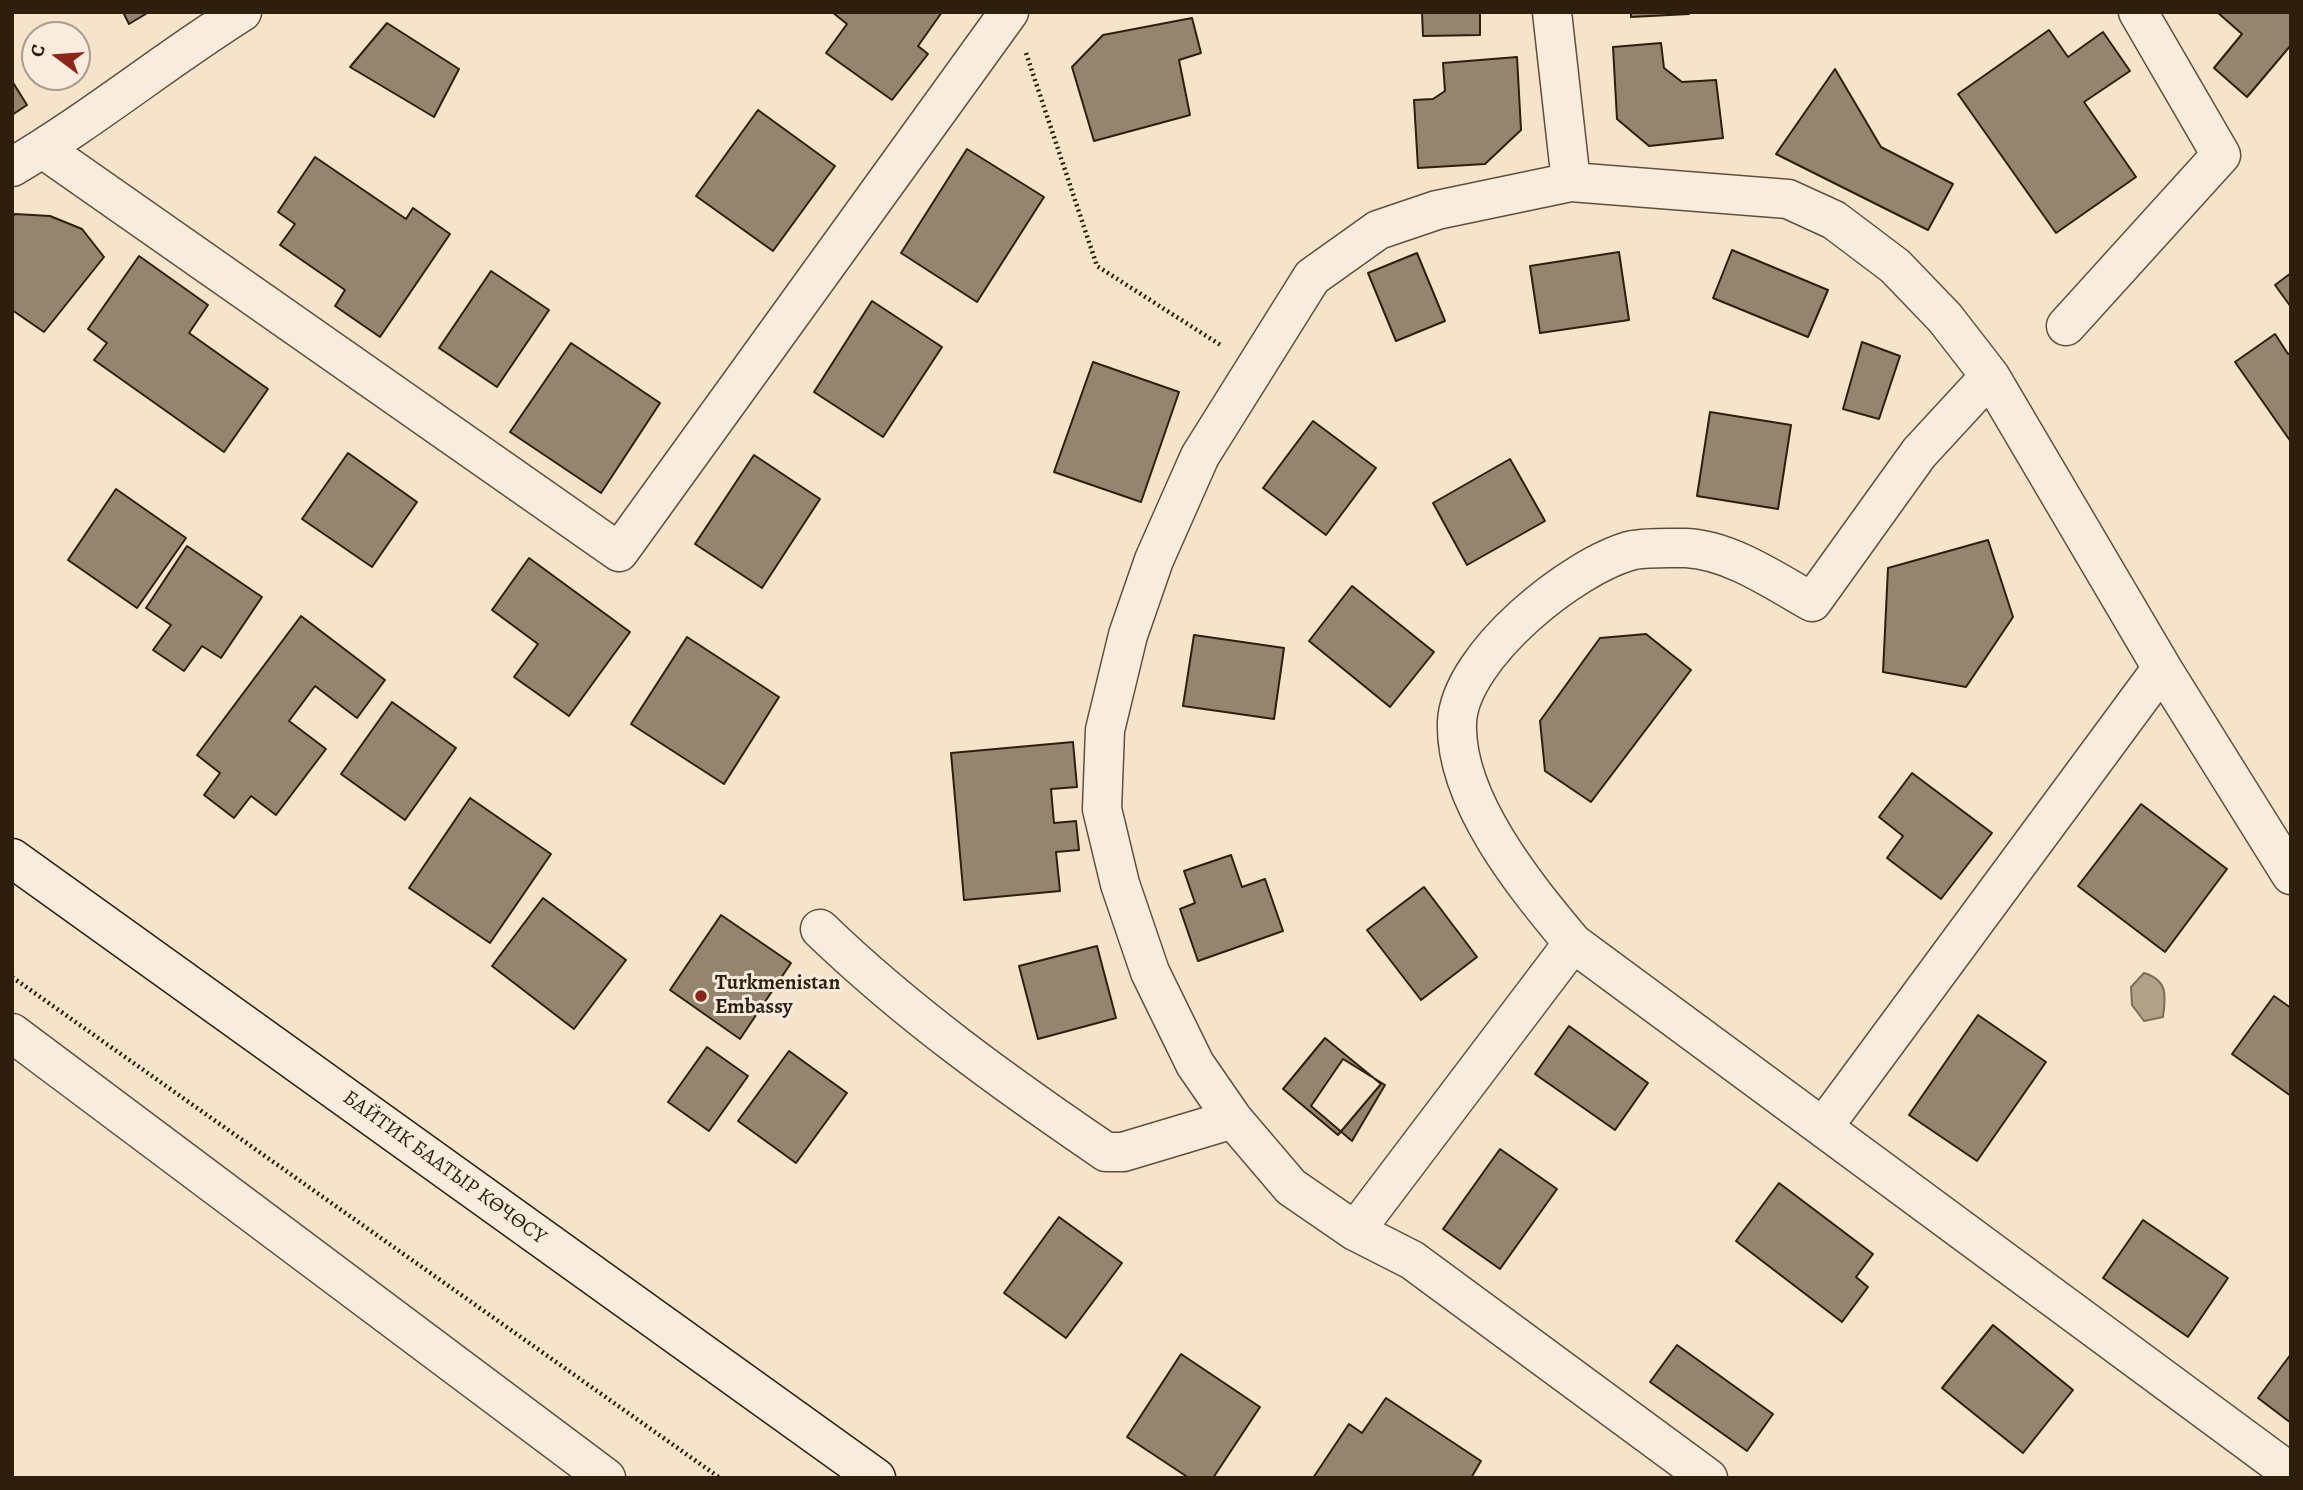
<!DOCTYPE html>
<html>
<head>
<meta charset="utf-8">
<style>
	body { margin:0 }
	#map { position:relative; width:2303px; height:1490px; overflow:hidden; background:#f5e4ca; font-family:Alegreya,serif }
	canvas { display:block }
	.frame { position:absolute; inset:0; border:14px solid #2d1f0c; pointer-events:none }
	.north { position:absolute; left:21px; top:21px; width:70px; height:70px; box-sizing:border-box; background:#f8eddd; border:2px solid #a79b89; border-radius:50%; rotate:286deg; font-size:19px; font-weight:700; line-height:28px; text-align:center; color:#2d1f0c }
	.north::after { content:''; display:block; margin:auto; width:24px; height:32px; background:#8f2418; clip-path:polygon(50% 0,100% 100%,50% 72%,0 100%) }
</style>
</head>
<body>
<div id="map">
<canvas width="2303" height="1490"></canvas>
<div class="frame"></div>
<div class="north">С</div>
</div>
<script>
const ctx = document.querySelector('canvas').getContext('2d');
ctx.lineJoin = 'round';
function paint(path, color) { ctx.fillStyle = color; ctx.fill(path, 'evenodd'); }
function trace(path, color, width, dash) { ctx.strokeStyle = color; ctx.lineWidth = width; ctx.lineCap = dash ? 'butt' : 'round'; ctx.setLineDash(dash || []); ctx.stroke(path); }
function label(font, color, halo, rows, align = 'center') {
  ctx.font = font + ' Alegreya,serif'; ctx.lineWidth = 6; ctx.setLineDash([]); ctx.textBaseline = 'middle'; ctx.strokeStyle = halo; ctx.fillStyle = color; for (const [text, x, y, turn = 0] of rows) {
    ctx.save(); ctx.translate(x, y); ctx.rotate((+turn || 0) * Math.PI / 180); ctx.textAlign = isNaN(turn) ? turn : align; if (halo) ctx.strokeText(text, 0, 0); ctx.fillText(text, 0, 0); ctx.restore();
  }
}
const water = new Path2D(`
	M 2144,973 C 2168,980 2166,996 2163,1017 L 2144,1021 L 2132,1005 L 2131,987 Z`);
const building = new Path2D(`
	M 123,12 L 149,12 L 129,24 Z
	M 832,12 L 942,12 L 918,46 L 928,54 L 892,100 L 826,53 L 847,24 Z
	M 1422,12 L 1480,12 L 1480,35 L 1423,36 Z
	M 1631,12 L 1689,12 L 1689,14 L 1631,17 Z
	M 2217,12 L 2291,12 L 2291,45 L 2247,97 L 2214,68 L 2242,34 Z
	M 1192,18 L 1201,53 L 1179,60 L 1190,115 L 1094,141 L 1072,67 L 1103,35 Z
	M 387,23 L 459,69 L 434,117 L 350,67 Z
	M 2049,30 L 2068,57 L 2103,32 L 2130,71 L 2084,102 L 2136,177 L 2056,233 L 1958,94 Z
	M 1661,43 L 1664,68 L 1682,82 L 1716,80 L 1723,138 L 1649,146 L 1617,119 L 1613,47 Z
	M 1517,57 L 1521,130 L 1485,164 L 1418,168 L 1414,100 L 1433,99 L 1445,91 L 1443,63 Z
	M 1835,69 L 1881,147 L 1953,184 L 1928,230 L 1776,154 Z
	M 12,81 L 27,105 L 12,115 Z
	M 758,110 L 835,166 L 773,251 L 696,196 Z
	M 967,149 L 1044,197 L 977,302 L 901,253 Z
	M 315,157 L 406,219 L 413,208 L 450,234 L 380,337 L 335,306 L 345,290 L 280,245 L 295,224 L 278,212 Z
	M 15,214 L 50,216 L 82,229 L 104,257 L 44,332 L 12,310 L 12,217 Z
	M 1732,250 L 1828,290 L 1808,337 L 1713,298 Z
	M 1619,252 L 1629,320 L 1540,333 L 1530,266 Z
	M 1417,253 L 1445,321 L 1396,341 L 1368,273 Z
	M 139,256 L 208,305 L 189,333 L 268,389 L 224,452 L 94,360 L 107,343 L 88,329 Z
	M 491,271 L 549,310 L 497,387 L 439,348 Z
	M 2291,273 L 2291,307 L 2275,285 Z
	M 872,301 L 942,347 L 883,437 L 814,392 Z
	M 2275,334 L 2288,354 L 2291,353 L 2291,442 L 2235,362 Z
	M 1862,342 L 1900,356 L 1879,419 L 1843,409 Z
	M 571,343 L 660,403 L 601,493 L 510,432 Z
	M 1093,362 L 1179,392 L 1141,502 L 1054,472 Z
	M 1710,412 L 1791,425 L 1778,509 L 1697,496 Z
	M 1313,421 L 1376,468 L 1326,535 L 1263,488 Z
	M 348,453 L 417,502 L 372,567 L 302,519 Z
	M 754,455 L 820,499 L 762,588 L 695,544 Z
	M 1510,459 L 1545,521 L 1467,565 L 1433,503 Z
	M 116,489 L 186,538 L 137,608 L 68,560 Z
	M 1988,540 L 2013,617 L 1966,687 L 1883,672 L 1888,568 Z
	M 187,546 L 262,597 L 221,658 L 202,646 L 184,671 L 153,650 L 171,625 L 146,608 Z
	M 529,558 L 630,632 L 569,716 L 514,677 L 538,644 L 492,610 Z
	M 1352,586 L 1434,652 L 1390,707 L 1309,641 Z
	M 301,616 L 385,680 L 357,718 L 315,686 L 289,721 L 326,749 L 276,815 L 251,796 L 234,818 L 204,795 L 220,773 L 197,755 Z
	M 1646,634 L 1691,670 L 1591,802 L 1545,771 L 1540,721 L 1600,638 Z
	M 1194,635 L 1284,648 L 1274,719 L 1183,706 Z
	M 687,637 L 779,697 L 724,784 L 631,724 Z
	M 392,702 L 456,748 L 405,820 L 341,774 Z
	M 1073,742 L 1077,787 L 1051,789 L 1054,823 L 1076,821 L 1079,850 L 1056,852 L 1060,891 L 964,900 L 951,753 Z
	M 1912,773 L 1992,833 L 1941,899 L 1887,858 L 1903,836 L 1879,817 Z
	M 470,798 L 551,854 L 490,943 L 409,888 Z
	M 2141,804 L 2227,869 L 2165,952 L 2078,886 Z
	M 1231,855 L 1242,887 L 1265,879 L 1283,931 L 1198,961 L 1180,909 L 1195,903 L 1184,871 Z
	M 1424,887 L 1477,957 L 1421,1000 L 1367,930 Z
	M 543,898 L 626,960 L 574,1029 L 492,966 Z
	M 721,915 L 791,963 L 740,1039 L 670,990 Z
	M 1097,946 L 1116,1018 L 1038,1039 L 1019,966 Z
	M 2274,996 L 2291,1008 L 2291,1096 L 2232,1054 Z
	M 1978,1015 L 2046,1062 L 1977,1161 L 1909,1115 Z
	M 1569,1026 L 1648,1083 L 1615,1130 L 1535,1074 Z
	M 1325,1038 L 1381,1084 L 1338,1135 L 1283,1089 Z
	M 707,1047 L 748,1076 L 709,1131 L 668,1102 Z
	M 789,1051 L 847,1093 L 796,1163 L 738,1121 Z
	M 1343,1059 L 1385,1085 L 1352,1141 L 1311,1106 Z
	M 1500,1149 L 1557,1189 L 1500,1269 L 1443,1229 Z
	M 1779,1183 L 1873,1254 L 1856,1277 L 1868,1287 L 1842,1322 L 1736,1241 Z
	M 1059,1217 L 1122,1263 L 1066,1338 L 1004,1293 Z
	M 2143,1220 L 2228,1278 L 2188,1337 L 2103,1278 Z
	M 1993,1325 L 2073,1390 L 2023,1453 L 1942,1388 Z
	M 1677,1345 L 1773,1414 L 1747,1451 L 1650,1382 Z
	M 1181,1354 L 1260,1407 L 1213,1478 L 1189,1478 L 1127,1437 Z
	M 2291,1354 L 2291,1423 L 2258,1398 Z
	M 1386,1398 L 1481,1461 L 1471,1478 L 1313,1478 L 1349,1424 L 1362,1433 Z`);
const path = new Path2D(`
	M 1026,53 L 1097,266 L 1222,346
	M 12,977 L 720,1478`);
const street = new Path2D(`
	M 1552,12 L 1571,182
	M 43,149 L 619,552 L 1009,12
	M 12,167 C 92,120 164,61 242,12
	M 2066,326 L 2221,155 L 2138,12
	M 1990,376 L 1919,453 L 1812,602 C 1775,581 1730,550 1686,548 C 1670,548 1648,547 1633,550 C 1573,565 1460,656 1457,722 C 1454,800 1526,887 1573,943 L 2291,1473
	M 820,929 C 907,1013 1006,1084 1106,1152 L 1123,1152 L 1233,1119
	M 12,1033 L 606,1478
	M 1824,1126 L 2162,668
	M 1355,1231 L 1573,943
	M 1708,1478 L 1412,1260 L 1355,1231 L 1291,1187 L 1233,1119 L 1195,1064 L 1150,972 L 1120,884 L 1102,809 L 1105,730 L 1128,635 L 1154,560 L 1200,456 L 1312,277 L 1378,230 L 1437,210 L 1571,182 L 1788,199 L 1834,220 L 1895,266 L 1945,318 L 1990,376 L 2162,668 L 2291,875`);
const secondary = new Path2D(`
	M 12,858 L 876,1478`);
const markers = [
	[701,996,7,"#8f2418"]
];
const poiNames = [
	["Turkmenistan",715,984],
	["Embassy",715,1008]
];
const streetNames = [
	["БАЙТИК БААТЫР КӨЧӨСҮ",444,1168,36]
];
paint(water, '#b1a189');
trace(water, '#7c6d57', 2);
paint(building, '#95856f');
trace(building, '#2d1f0c', 2);
trace(street, '#5f503c', 41);
trace(secondary, '#2d1f0c', 41);
trace(path, '#2d1f0c', 4.5, [2, 3.5]);
trace(street, '#f8eddd', 38);
trace(secondary, '#f8eddd', 38);
for (const [x, y, r, color] of markers) { const dot = new Path2D(); dot.arc(x, y, r, 0, 2 * Math.PI); ctx.fillStyle = color; ctx.fill(dot); trace(dot, '#f8eddd', 2.5); }
label('bold 21px', '#2d1f0c', '#f8eddd', poiNames, 'left');
label('21px', '#2d1f0c', '#f8eddd', streetNames);
</script>
</body>
</html>
